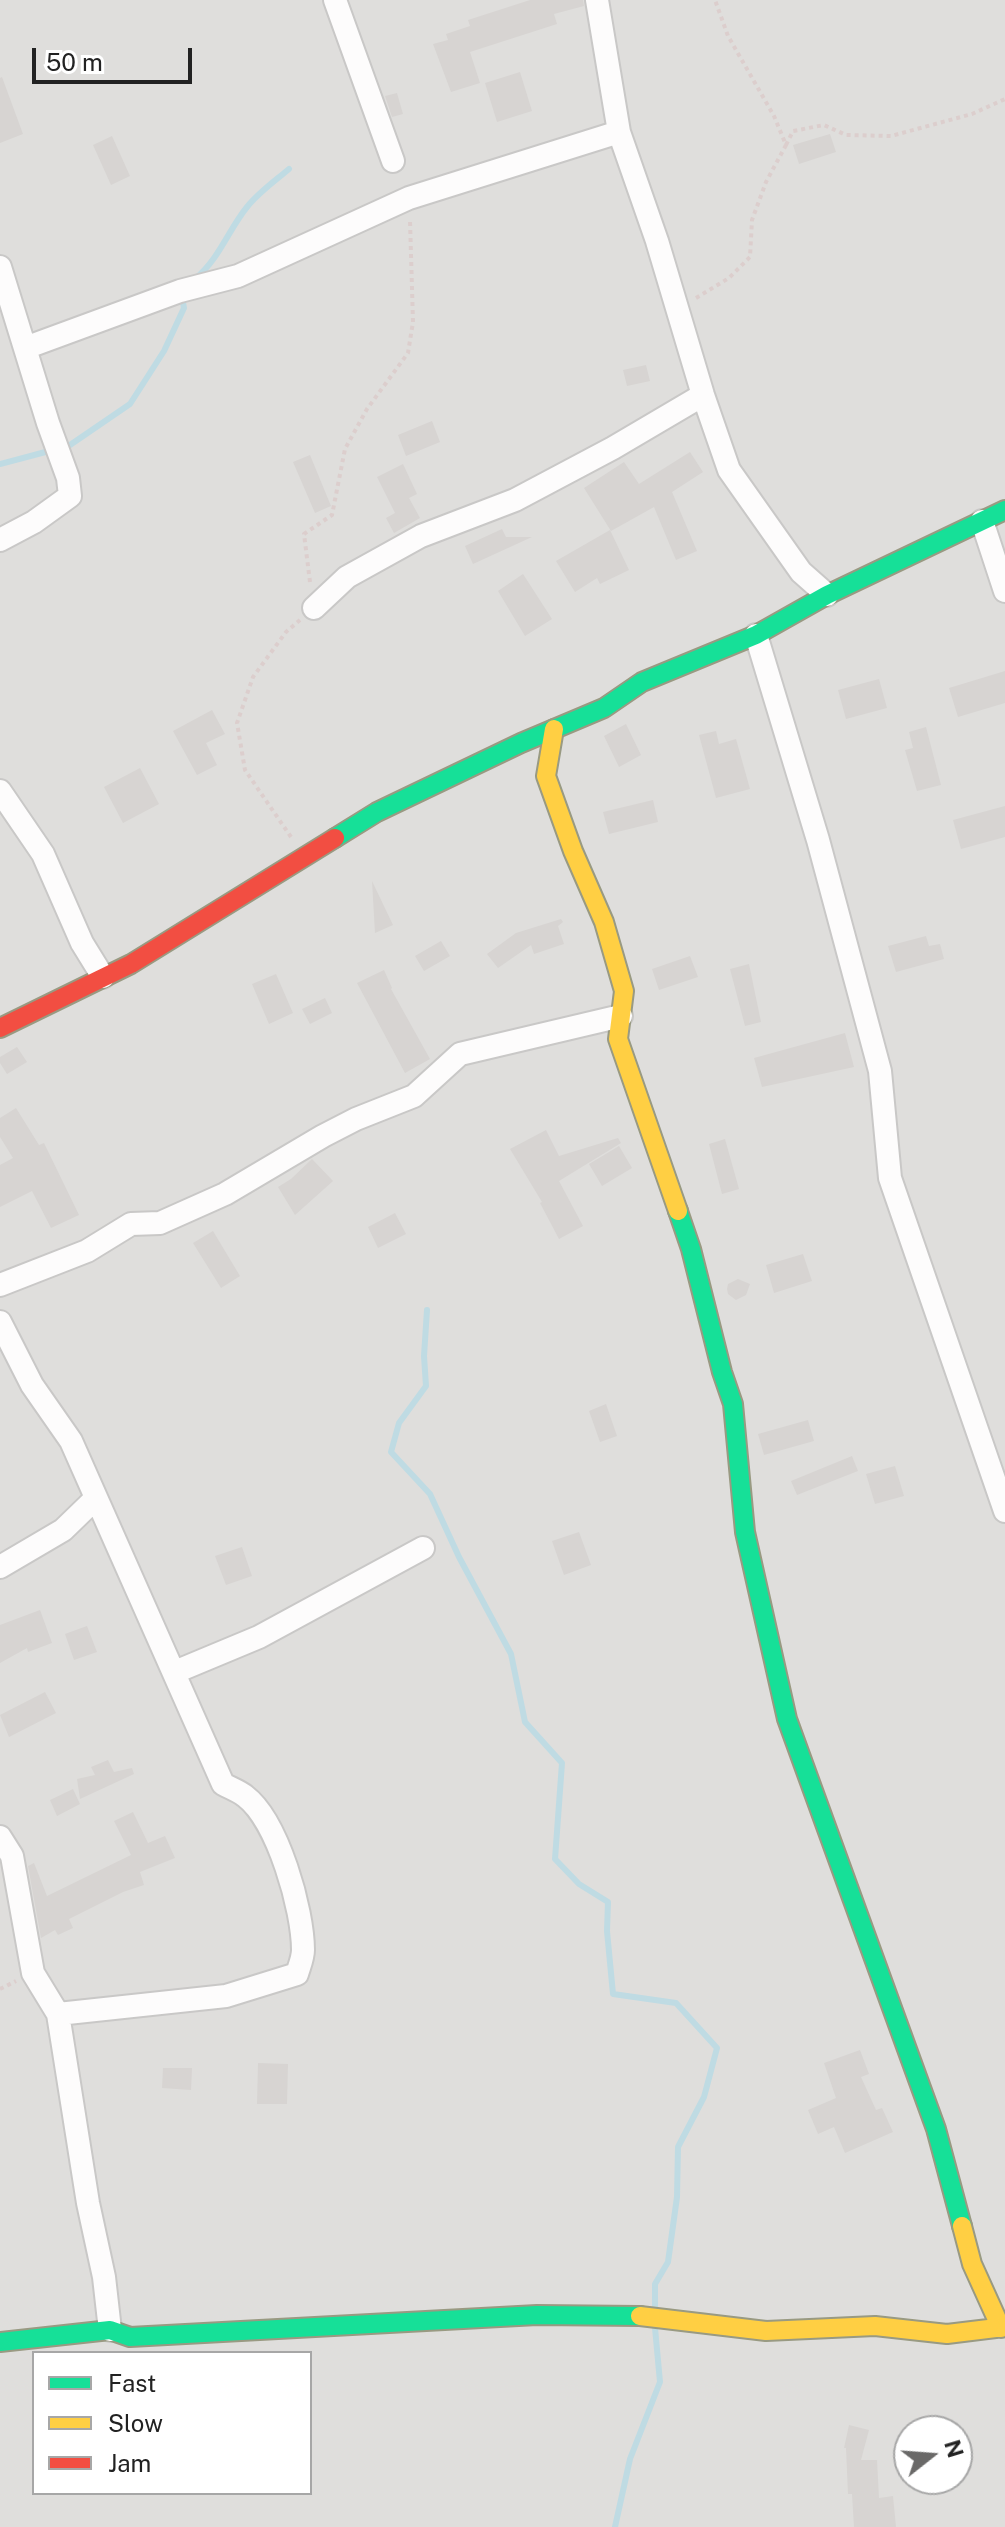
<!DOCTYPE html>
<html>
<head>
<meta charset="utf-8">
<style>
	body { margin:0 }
	#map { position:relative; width:1005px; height:2527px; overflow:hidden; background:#f0eeeb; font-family:"Public Sans",sans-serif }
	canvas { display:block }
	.legend { position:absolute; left:32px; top:2351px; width:280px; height:144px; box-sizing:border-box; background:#fff; border:2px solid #a7a7a7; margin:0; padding:10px 14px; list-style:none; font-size:24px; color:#222 }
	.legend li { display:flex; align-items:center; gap:16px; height:40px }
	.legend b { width:40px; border:2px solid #a7a7a7 }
	.north { position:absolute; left:893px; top:2415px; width:80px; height:80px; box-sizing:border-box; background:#fff; border:2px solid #a7a7a7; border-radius:50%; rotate:73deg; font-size:22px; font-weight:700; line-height:32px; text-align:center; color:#222 }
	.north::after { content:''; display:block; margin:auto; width:28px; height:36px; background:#6a6968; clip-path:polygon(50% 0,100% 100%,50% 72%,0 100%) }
	.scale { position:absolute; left:32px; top:48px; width:160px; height:36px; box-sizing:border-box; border:4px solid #222; border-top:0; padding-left:10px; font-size:24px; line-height:28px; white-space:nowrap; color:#222; -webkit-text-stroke:6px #fff; paint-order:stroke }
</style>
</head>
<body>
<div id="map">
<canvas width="1005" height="2527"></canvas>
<ul class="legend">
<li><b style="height:10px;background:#16e098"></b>Fast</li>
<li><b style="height:10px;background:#ffcf43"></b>Slow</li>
<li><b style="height:10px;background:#f24e42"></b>Jam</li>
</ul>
<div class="north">N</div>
<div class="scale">50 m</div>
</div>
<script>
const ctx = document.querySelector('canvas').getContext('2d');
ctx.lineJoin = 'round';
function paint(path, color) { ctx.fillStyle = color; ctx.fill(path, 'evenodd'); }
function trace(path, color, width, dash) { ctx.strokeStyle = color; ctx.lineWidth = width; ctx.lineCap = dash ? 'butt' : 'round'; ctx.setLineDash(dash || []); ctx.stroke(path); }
const residential = new Path2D(`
	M 0,0 L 1005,0 L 1005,2527 L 0,2527 ZM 34,2353 L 310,2353 L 310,2493 L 34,2493 ZM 909,2431 L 957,2431 L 957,2479 L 909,2479 Z`);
const stream = new Path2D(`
	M 196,278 C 219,259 229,229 247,207 C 259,192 275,181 289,169
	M 64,447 L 70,445 L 130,404 L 164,351 L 184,308 L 182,297
	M 0,464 L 53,450
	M 427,1310 L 424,1356 L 426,1386 L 399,1423 L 391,1452 L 430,1494 L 459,1557 L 511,1654 L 525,1722 L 562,1763 L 555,1859 L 579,1884 L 608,1902 L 607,1931 L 613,1994 L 676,2003 L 717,2048 L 704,2097 L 678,2147 L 677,2197 L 668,2262 L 655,2284 L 655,2309
	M 615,2527 L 630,2459 L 660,2382 L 655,2328`);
const building = new Path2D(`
	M 530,0 L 583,0 L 584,6 L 554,14 L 557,24 L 470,52 L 480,83 L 451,92 L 433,44 L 448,40 L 446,34 L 470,26 L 468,20 Z
	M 520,72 L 532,111 L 497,122 L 485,83 Z
	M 2,77 L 23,134 L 0,143 L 0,78 Z
	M 397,93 L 403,114 L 392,117 L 385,96 Z
	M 830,134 L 836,152 L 799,164 L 793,145 Z
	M 112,136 L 130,176 L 111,185 L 93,145 Z
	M 646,365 L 650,381 L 627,386 L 623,370 Z
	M 432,421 L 440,442 L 406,456 L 398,435 Z
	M 690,452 L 703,472 L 672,492 L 697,551 L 676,560 L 654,507 L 611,531 L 584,488 L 624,462 L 639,484 Z
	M 310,455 L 331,506 L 315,513 L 293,462 Z
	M 403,464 L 417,494 L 409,498 L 420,518 L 394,533 L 386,518 L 395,513 L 377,477 Z
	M 502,529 L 506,537 L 532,537 L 473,564 L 465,546 Z
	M 610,530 L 629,570 L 600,584 L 597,578 L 575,592 L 556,561 Z
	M 523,574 L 552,619 L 525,636 L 498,591 Z
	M 1005,671 L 1005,703 L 958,717 L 949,688 Z
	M 879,679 L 887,708 L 846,719 L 838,690 Z
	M 212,710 L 225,734 L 206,743 L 217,765 L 197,775 L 173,731 Z
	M 626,724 L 641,755 L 619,767 L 604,736 Z
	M 926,727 L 941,785 L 917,791 L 905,750 L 913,748 L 909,732 Z
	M 716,731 L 719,744 L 736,739 L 750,789 L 716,798 L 699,735 Z
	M 140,768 L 159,804 L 123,823 L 104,787 Z
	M 653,800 L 658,822 L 609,834 L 603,812 Z
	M 1005,806 L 1005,837 L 961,849 L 953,820 Z
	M 372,881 L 393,925 L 375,933 Z
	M 561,919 L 563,922 L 558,926 L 564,944 L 534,954 L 531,945 L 498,968 L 487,954 L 516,933 Z
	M 926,936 L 929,946 L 940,944 L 944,959 L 896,972 L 888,946 Z
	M 441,941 L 450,956 L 424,971 L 415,956 Z
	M 690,956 L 698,977 L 659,990 L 652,969 Z
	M 749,964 L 761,1022 L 745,1026 L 730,969 Z
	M 384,970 L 392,988 L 391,989 L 430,1059 L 405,1073 L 357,983 Z
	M 276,974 L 293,1013 L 269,1024 L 252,984 Z
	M 325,998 L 332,1013 L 310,1024 L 302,1009 Z
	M 845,1033 L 854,1067 L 762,1087 L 754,1058 Z
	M 17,1047 L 27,1062 L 7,1074 L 0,1063 L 0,1057 Z
	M 16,1108 L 39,1145 L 44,1143 L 79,1215 L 51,1228 L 32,1191 L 0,1207 L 0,1165 L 13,1158 L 0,1137 L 0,1118 Z
	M 546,1130 L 559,1156 L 618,1138 L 621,1143 L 559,1181 L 583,1226 L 559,1239 L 540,1203 L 542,1202 L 510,1149 Z
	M 725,1139 L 739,1189 L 722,1194 L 709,1144 Z
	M 619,1146 L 632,1168 L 602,1186 L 589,1164 Z
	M 312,1159 L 333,1181 L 295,1215 L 278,1187 L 291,1179 Z
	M 395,1213 L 406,1234 L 378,1248 L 368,1227 Z
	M 213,1231 L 240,1276 L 221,1288 L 193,1243 Z
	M 803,1254 L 812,1281 L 774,1293 L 766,1265 Z
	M 738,1279 L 750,1284 L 746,1295 L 736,1300 L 728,1294 L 727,1289 L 728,1284 Z
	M 606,1404 L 617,1436 L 600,1442 L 589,1411 Z
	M 808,1420 L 814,1441 L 764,1455 L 758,1434 Z
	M 852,1456 L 858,1471 L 797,1495 L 791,1481 Z
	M 895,1466 L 904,1496 L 875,1504 L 866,1474 Z
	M 579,1532 L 591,1565 L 564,1575 L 552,1541 Z
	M 242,1547 L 252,1576 L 226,1585 L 215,1556 Z
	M 40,1610 L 52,1643 L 28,1652 L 27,1648 L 0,1663 L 0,1625 Z
	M 87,1626 L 97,1652 L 74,1660 L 65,1634 Z
	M 45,1692 L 56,1713 L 9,1737 L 0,1715 Z
	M 108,1760 L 114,1772 L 132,1768 L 134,1774 L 80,1799 L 77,1779 L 95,1775 L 91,1767 Z
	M 73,1789 L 80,1804 L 57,1816 L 50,1800 Z
	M 133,1812 L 148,1843 L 165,1836 L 175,1858 L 140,1872 L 144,1885 L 123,1892 L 69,1919 L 73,1928 L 58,1935 L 55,1930 L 41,1938 L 28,1866 L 34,1863 L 47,1896 L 131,1855 L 114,1821 Z
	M 860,2050 L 869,2074 L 861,2077 L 876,2110 L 882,2108 L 893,2132 L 845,2153 L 834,2127 L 818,2134 L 808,2110 L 836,2098 L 824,2063 Z
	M 258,2063 L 288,2064 L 287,2104 L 257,2104 Z
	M 163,2068 L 192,2068 L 191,2090 L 162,2088 Z
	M 849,2425 L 869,2430 L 861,2460 L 877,2460 L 879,2498 L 893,2496 L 896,2527 L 854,2527 L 852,2494 L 848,2494 L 846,2448 L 844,2448 Z`);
const path = new Path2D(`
	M 786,145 L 793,131 L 824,125 L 846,135 L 891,136 L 972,114 L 1005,99
	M 696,298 L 729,278 L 750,257 L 752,220 L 766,182 L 786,145 L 774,116 L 728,36 L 715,0
	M 310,582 L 304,534 L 332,515 L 345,449 L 367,409 L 408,353 L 413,322 L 410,220
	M 291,837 L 245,770 L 237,723 L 253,677 L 286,632 L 300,620
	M 0,1989 L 16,1981`);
const street = new Path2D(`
	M 335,0 L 393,161
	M 597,0 L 619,132 L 657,241 L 703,395 L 729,470 L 801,572 L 827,595
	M 0,267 L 48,423 L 68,478 L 70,496 L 34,522 L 0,540
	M 25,348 L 180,291 L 238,276 L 409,198 L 619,132
	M 982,521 L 1005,591
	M 314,608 L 347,577 L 421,536 L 515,500 L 613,448 L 703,395
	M 756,635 L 818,840 L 880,1071 L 890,1178 L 1005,1511
	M 0,791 L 43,854 L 82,943 L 103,977
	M 0,1285 L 87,1251 L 131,1224 L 160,1223 L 225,1194 L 323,1136 L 356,1119 L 414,1096 L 460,1054 L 621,1016
	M 0,1322 L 32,1385 L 71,1441 L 223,1784 C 230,1788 239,1791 245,1796 C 278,1821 303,1910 303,1950 C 303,1958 299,1967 297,1974 L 226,1996 L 58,2014
	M 0,1567 L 63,1530 L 95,1499
	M 175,1672 L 259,1637 L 423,1548
	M 0,1837 L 12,1856 L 33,1973 L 58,2014 L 88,2203 L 104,2277 L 110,2330`);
const fast = new Path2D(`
	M 335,838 L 377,812 L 521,743 L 604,708 L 642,682 L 756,635 L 827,595 L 1005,510
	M 678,1211 L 691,1249 L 722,1372 L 733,1404 L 745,1532 L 787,1719 L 936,2129 L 962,2226
	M 0,2342 L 110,2330 L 130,2337 L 537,2315 L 640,2316`);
const slow = new Path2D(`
	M 554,729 L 546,776 L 573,851 L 604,922 L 624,991 L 618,1039 L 678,1211
	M 962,2226 L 972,2264 L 1001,2328
	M 640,2316 L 766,2331 L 875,2326 L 947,2334 L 1005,2327`);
const jam = new Path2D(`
	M 0,1028 L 131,964 L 335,838`);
paint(residential, '#dfdedc');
trace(stream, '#bfdbe3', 6);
paint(building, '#d7d4d2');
trace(street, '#c9c8c7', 26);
trace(fast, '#999a82', 22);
trace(slow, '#999a82', 22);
trace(jam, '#999a82', 22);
trace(path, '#dccecd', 4, [4, 4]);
trace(street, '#fdfcfc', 22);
trace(fast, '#16e098', 18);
trace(slow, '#ffcf43', 18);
trace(jam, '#f24e42', 18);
</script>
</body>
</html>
